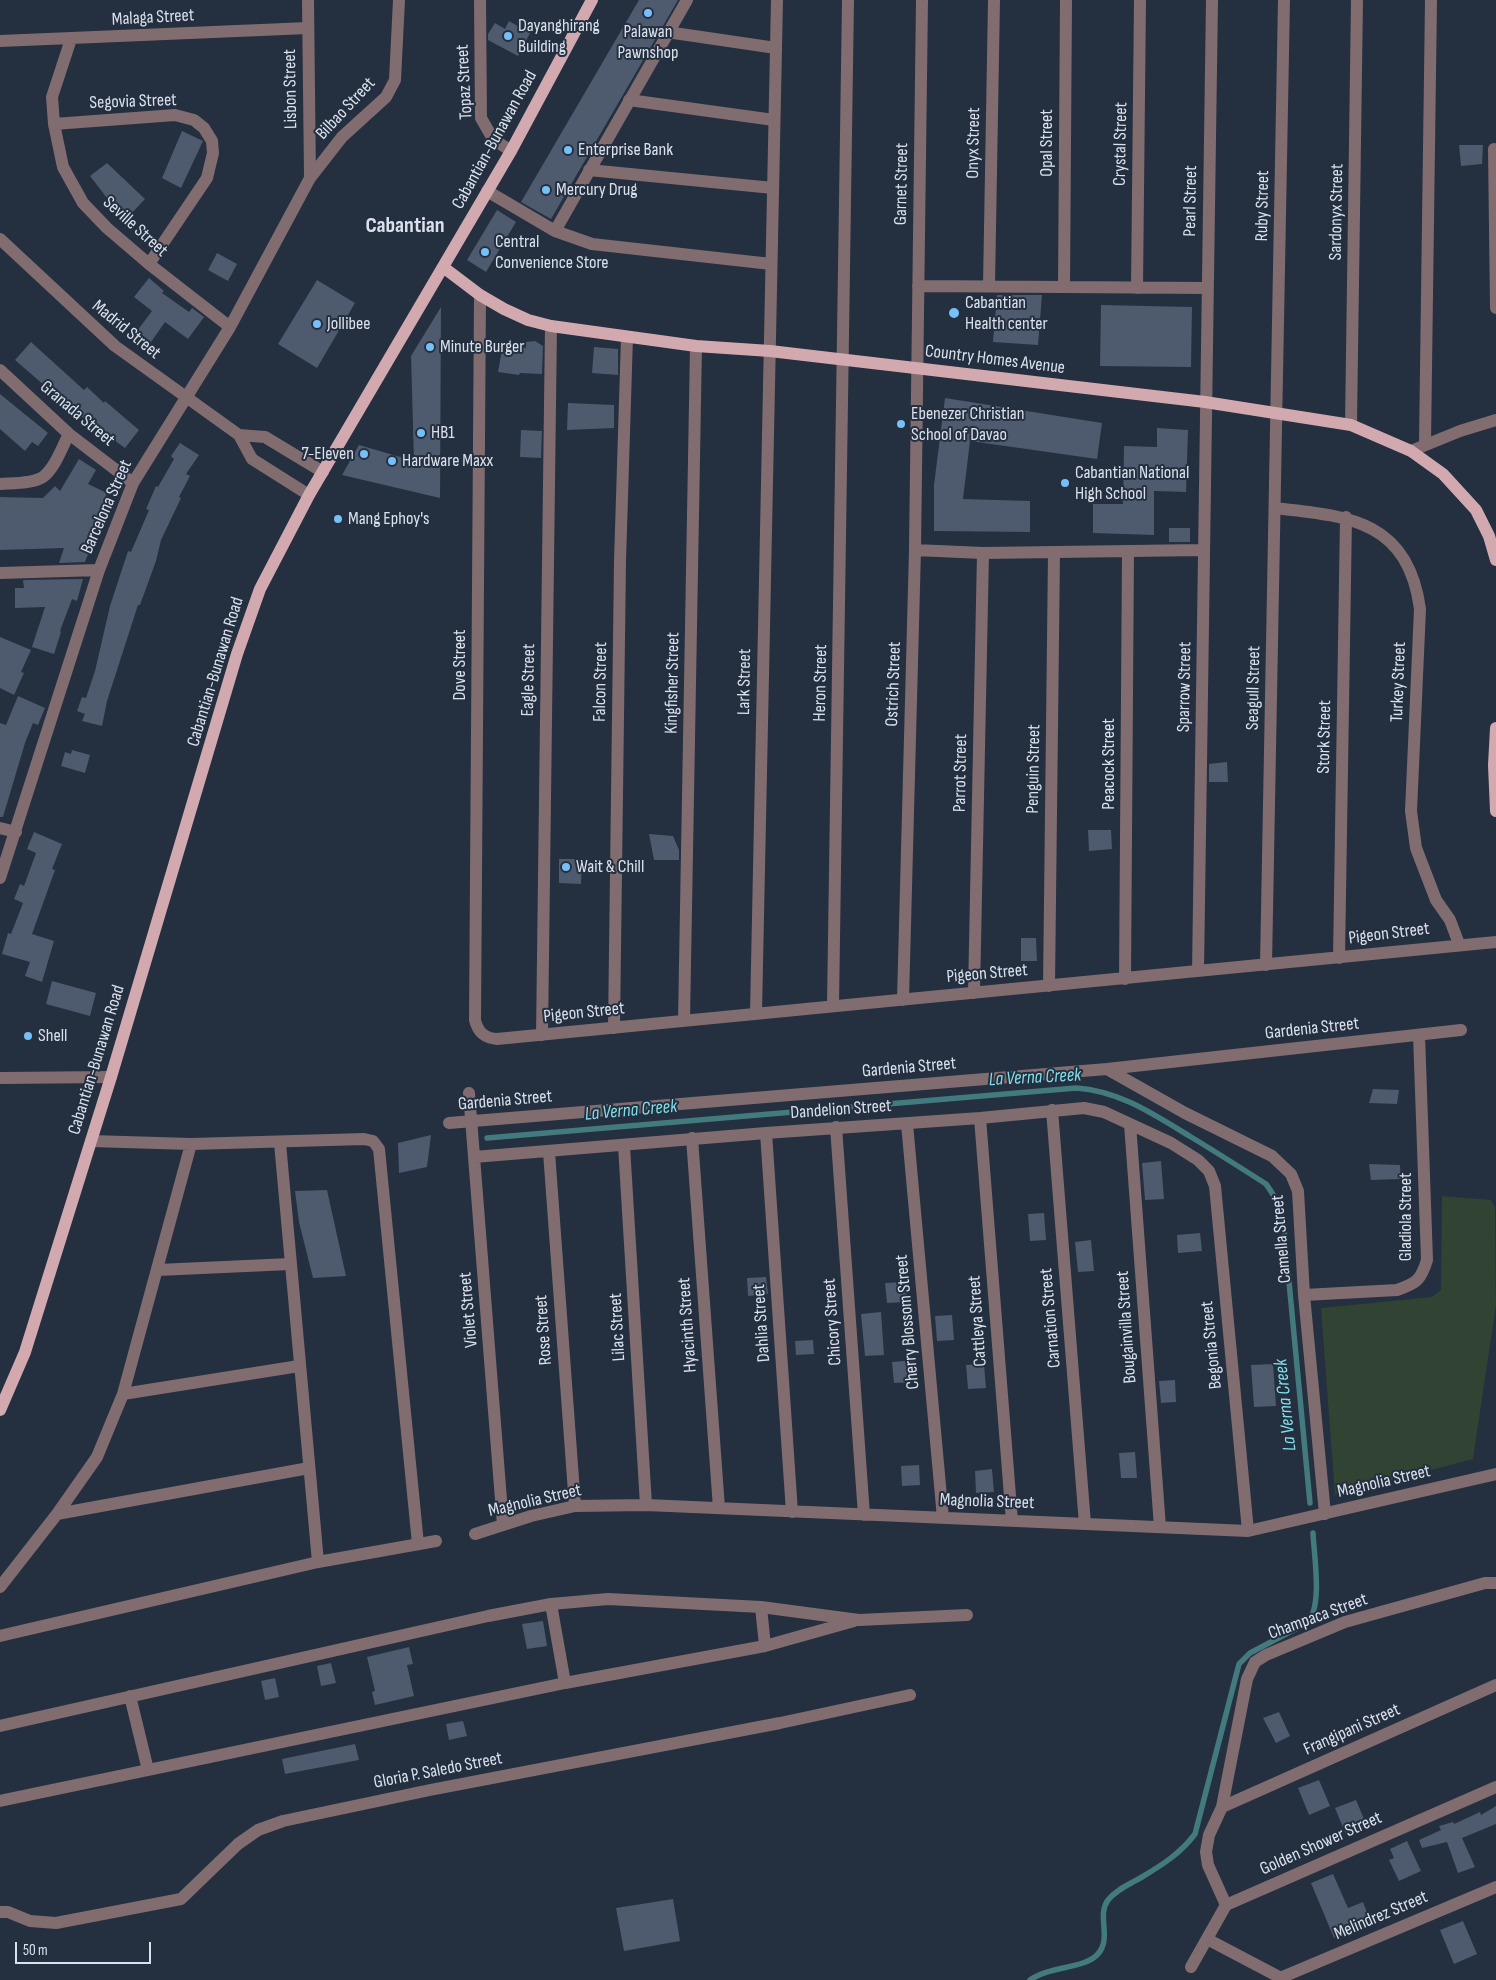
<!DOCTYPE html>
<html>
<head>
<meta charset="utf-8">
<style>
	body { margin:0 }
	#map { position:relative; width:1496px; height:1980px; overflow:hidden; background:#242f40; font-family:"Sofia Sans Condensed",sans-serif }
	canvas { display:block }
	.scale { position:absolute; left:15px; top:1942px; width:136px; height:22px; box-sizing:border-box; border:2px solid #dae1ec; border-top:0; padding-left:6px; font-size:15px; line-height:18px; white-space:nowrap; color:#dae1ec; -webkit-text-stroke:4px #242f40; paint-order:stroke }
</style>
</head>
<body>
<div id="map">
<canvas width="1496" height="1980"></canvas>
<div class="scale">50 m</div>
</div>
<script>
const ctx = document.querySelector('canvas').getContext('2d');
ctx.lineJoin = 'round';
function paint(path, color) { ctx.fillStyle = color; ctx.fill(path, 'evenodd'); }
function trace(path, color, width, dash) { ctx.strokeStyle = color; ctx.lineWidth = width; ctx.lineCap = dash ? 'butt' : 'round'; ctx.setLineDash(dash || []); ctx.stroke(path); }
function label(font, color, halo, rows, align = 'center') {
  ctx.font = font + ' "Sofia Sans Condensed",sans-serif'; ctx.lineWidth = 4; ctx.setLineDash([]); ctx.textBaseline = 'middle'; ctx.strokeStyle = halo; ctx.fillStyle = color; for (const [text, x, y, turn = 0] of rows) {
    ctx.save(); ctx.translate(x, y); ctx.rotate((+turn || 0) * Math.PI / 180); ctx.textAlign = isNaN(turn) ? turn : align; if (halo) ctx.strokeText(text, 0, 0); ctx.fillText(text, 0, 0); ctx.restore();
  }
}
const green = new Path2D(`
	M 1442,1196 L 1491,1200 L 1495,1207 L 1496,1305 L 1473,1459 L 1335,1495 L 1321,1308 L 1432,1297 L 1441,1290 Z`);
const stream = new Path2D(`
	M 487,1138 L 1076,1088 C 1120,1091 1153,1114 1191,1137 C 1216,1152 1241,1168 1266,1184 C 1277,1199 1282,1211 1284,1229 L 1310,1503
	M 1030,1980 C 1049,1966 1083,1969 1097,1955 C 1113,1939 1096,1916 1108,1900 C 1117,1889 1130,1884 1142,1877 C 1162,1865 1181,1853 1195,1834 L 1239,1664 L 1250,1653 L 1307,1623 C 1323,1607 1314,1556 1313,1533`);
const building = new Path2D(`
	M 639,0 L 678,0 L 551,219 L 521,202 Z
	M 509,21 L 530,33 L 518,56 L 488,40 L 488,34 L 495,23 L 505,29 Z
	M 182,131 L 203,141 L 181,188 L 162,178 Z
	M 1459,145 L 1483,145 L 1482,164 L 1461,166 Z
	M 107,163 L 145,199 L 130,215 L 125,211 L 123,213 L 107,198 L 90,176 Z
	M 497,210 L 516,222 L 486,272 L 467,260 Z
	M 217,253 L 237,264 L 228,281 L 208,270 Z
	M 149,278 L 164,291 L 162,293 L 189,312 L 192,308 L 204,317 L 188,339 L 165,322 L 151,342 L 137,331 L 152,311 L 134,297 Z
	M 317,280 L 355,303 L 317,368 L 278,344 Z
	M 997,295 L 1042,295 L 1038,345 L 993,342 Z
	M 1101,305 L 1192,307 L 1191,367 L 1100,366 Z
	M 441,307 L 440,498 L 342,475 L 359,445 L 414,461 L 411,356 Z
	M 535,341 L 543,346 L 542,374 L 520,373 L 519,375 L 498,372 L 503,344 L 526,348 L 526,342 Z
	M 31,342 L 84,390 L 87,387 L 104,403 L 105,401 L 139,430 L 125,448 L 75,412 L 15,360 Z
	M 594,347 L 618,349 L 618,375 L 592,373 Z
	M 0,394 L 48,433 L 38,446 L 32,442 L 25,451 L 0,429 Z
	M 945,398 L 1102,423 L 1097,459 L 970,441 L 963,499 L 1030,501 L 1030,532 L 934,531 L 934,485 Z
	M 568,403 L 614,405 L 614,428 L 567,430 Z
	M 1157,428 L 1188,430 L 1186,492 L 1154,491 L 1154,535 L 1093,533 L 1093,504 L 1123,504 L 1124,446 L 1157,447 Z
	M 521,430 L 542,431 L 541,458 L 520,457 Z
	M 180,443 L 199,455 L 186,474 L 190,476 L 179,497 L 181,498 L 161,540 L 156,561 L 140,605 L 138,605 L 107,701 L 102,726 L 82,721 L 85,714 L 77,711 L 82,697 L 86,698 L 95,671 L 110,606 L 128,551 L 131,552 L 149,510 L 146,509 L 156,486 L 158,487 L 174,459 L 171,456 Z
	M 79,459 L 96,470 L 88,484 L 107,493 L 104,501 L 108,503 L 85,562 L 59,563 L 64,548 L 0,550 L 0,497 L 43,498 L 55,486 L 60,491 Z
	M 1169,528 L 1190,528 L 1190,542 L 1169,542 Z
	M 83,579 L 77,601 L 72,599 L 60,631 L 61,632 L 54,654 L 32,647 L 45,607 L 15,608 L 15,588 L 24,588 L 23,580 Z
	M 0,637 L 31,650 L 21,672 L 24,673 L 14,695 L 0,688 Z
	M 18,696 L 45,708 L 38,725 L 33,723 L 25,743 L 3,817 L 0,817 L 0,723 L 6,725 Z
	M 72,750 L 90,755 L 85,773 L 61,766 L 65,752 L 71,754 Z
	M 1227,762 L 1228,782 L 1209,782 L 1209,764 Z
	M 1088,830 L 1111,830 L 1112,849 L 1089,851 Z
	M 34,832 L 62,844 L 52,869 L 55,870 L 32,934 L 54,941 L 42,982 L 25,976 L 30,962 L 2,954 L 8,933 L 11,934 L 23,903 L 14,899 L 20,884 L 24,886 L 36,853 L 27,849 Z
	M 649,834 L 673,836 L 679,850 L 679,860 L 654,860 Z
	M 559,859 L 582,859 L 581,884 L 559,883 Z
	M 1021,938 L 1036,938 L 1037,961 L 1021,961 Z
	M 52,981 L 96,993 L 90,1016 L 46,1004 Z
	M 1373,1089 L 1399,1090 L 1397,1104 L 1369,1103 Z
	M 431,1135 L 427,1167 L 399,1173 L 398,1143 Z
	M 1161,1161 L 1164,1199 L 1145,1200 L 1142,1163 Z
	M 1369,1164 L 1400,1165 L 1401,1179 L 1371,1180 Z
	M 327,1190 L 346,1276 L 313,1278 L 299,1222 L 295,1191 Z
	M 1044,1213 L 1046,1240 L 1030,1241 L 1028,1214 Z
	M 1200,1233 L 1202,1251 L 1178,1253 L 1177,1235 Z
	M 1091,1240 L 1094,1271 L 1078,1272 L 1075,1242 Z
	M 766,1277 L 768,1294 L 748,1296 L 747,1278 Z
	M 906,1282 L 907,1302 L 887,1303 L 885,1283 Z
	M 881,1312 L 884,1355 L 865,1356 L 861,1314 Z
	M 952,1315 L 954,1340 L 937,1341 L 935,1316 Z
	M 813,1340 L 814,1354 L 796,1355 L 795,1341 Z
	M 915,1360 L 916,1382 L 894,1383 L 892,1362 Z
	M 984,1364 L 986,1388 L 968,1389 L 966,1365 Z
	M 1273,1364 L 1276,1406 L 1254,1407 L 1251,1365 Z
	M 1175,1380 L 1176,1402 L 1161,1403 L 1159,1381 Z
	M 1135,1452 L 1137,1478 L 1121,1478 L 1119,1453 Z
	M 919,1465 L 920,1485 L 902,1486 L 901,1466 Z
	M 992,1469 L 994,1492 L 976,1493 L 975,1471 Z
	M 543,1621 L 547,1646 L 527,1649 L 522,1624 Z
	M 409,1647 L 413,1664 L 407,1665 L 414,1696 L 375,1705 L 372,1692 L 375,1691 L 367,1657 Z
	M 331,1663 L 336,1683 L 321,1686 L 317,1666 Z
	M 275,1678 L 279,1697 L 265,1700 L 261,1681 Z
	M 1279,1712 L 1290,1736 L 1276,1743 L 1263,1718 Z
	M 463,1721 L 467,1736 L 449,1740 L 446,1724 Z
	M 355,1744 L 359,1760 L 285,1774 L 282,1759 Z
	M 1319,1780 L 1330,1806 L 1309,1815 L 1298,1788 Z
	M 1356,1800 L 1367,1826 L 1346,1835 L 1335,1808 Z
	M 1496,1806 L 1496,1824 L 1462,1838 L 1475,1867 L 1458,1873 L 1447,1842 L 1422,1848 L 1419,1840 L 1441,1830 L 1439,1826 L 1453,1822 L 1454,1824 L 1480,1812 L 1481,1815 Z
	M 1407,1841 L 1421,1871 L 1399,1881 L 1389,1860 L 1394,1858 L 1390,1849 Z
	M 1333,1874 L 1348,1908 L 1363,1902 L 1371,1923 L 1334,1938 L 1311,1883 Z
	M 673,1899 L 680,1941 L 624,1951 L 616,1908 Z
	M 1463,1921 L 1477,1954 L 1454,1964 L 1440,1930 Z`);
const minor = new Path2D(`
	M 308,0 L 310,178
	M 480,0 L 481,118 L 493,139 L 511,151
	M 667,32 L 776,48
	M 71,39 L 52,97 L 54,124 L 63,167 L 83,203 L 107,228 L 149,264 L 230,327
	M 0,41 L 308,28
	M 629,100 L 774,120
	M 54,124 L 175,115 L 194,120 L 204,128 L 212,141 L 213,153 L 207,178 L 149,264
	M 1494,149 L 1496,308
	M 589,170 L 773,188
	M 487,191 L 555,231 L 592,244 L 771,264
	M 555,231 L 687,0
	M 0,239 L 115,346 L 239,435 L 252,459 L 309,495
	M 918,286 L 1207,288
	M 989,286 L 994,0
	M 1064,287 L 1066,0
	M 1137,288 L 1140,0
	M 480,295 L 475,1020 C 478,1033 485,1038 497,1039 L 1496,942
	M 0,370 L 69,434 L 133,483
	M 1351,425 L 1357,0
	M 239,435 L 265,437 L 323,472
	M 1425,443 L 1431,0
	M 1411,451 L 1460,431 L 1496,420
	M 0,484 C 12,483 32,484 43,477 C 55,468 62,447 69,434
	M 1275,508 C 1348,516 1408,520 1420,609 L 1411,811 L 1416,848 L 1436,900 L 1450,920 L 1459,944
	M 915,550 L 983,553 L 1203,550
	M 0,573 L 99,570
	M 0,828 L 16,832
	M 0,878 L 99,570 L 133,483 L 230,327 L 310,178 L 342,137 L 386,97 L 395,80 L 399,0
	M 1339,958 L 1346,517
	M 1266,965 L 1284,0
	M 1198,971 L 1212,0
	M 1125,979 L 1128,551
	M 1049,986 L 1054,553
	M 974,993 L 983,553
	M 903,1000 L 915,550 L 922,0
	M 833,1006 L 848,0
	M 756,1014 L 777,0
	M 684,1021 L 696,346
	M 614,1028 L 620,561 L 627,337
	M 542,1035 L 551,326
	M 1107,1069 L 1185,1113 L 1272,1156 L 1291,1174 L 1298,1191 L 1304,1295 L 1325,1514
	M 0,1078 L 111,1077
	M 469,1093 L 503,1525
	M 1052,1110 L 1085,1524
	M 980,1118 L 1012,1521
	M 449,1123 L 1107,1069 L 1461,1030
	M 907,1124 L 943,1518
	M 1130,1124 L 1160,1527
	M 836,1127 L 864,1515
	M 766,1133 L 792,1512
	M 692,1138 L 719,1508
	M 91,1141 L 191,1144 L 364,1139 L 373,1141 L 379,1149 L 418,1544
	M 280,1143 L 318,1562
	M 624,1146 L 646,1505
	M 549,1152 L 575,1506
	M 474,1157 L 766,1133 L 980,1118 L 1084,1108 L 1104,1112 L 1171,1143 L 1198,1160 L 1209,1171 L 1215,1186 L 1248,1531
	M 158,1270 L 290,1264
	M 1304,1295 L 1397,1290 C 1417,1283 1421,1280 1427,1260 L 1419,1035
	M 123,1394 L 299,1366
	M 57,1514 L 309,1468
	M 475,1534 L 531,1516 L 575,1506 L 646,1505 L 1248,1531 L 1496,1474
	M 0,1587 L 57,1514 L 97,1457 L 123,1394 L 191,1144
	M 551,1604 L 565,1683
	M 761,1607 L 765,1646
	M 0,1636 L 318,1562 L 436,1541
	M 130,1696 L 148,1770
	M 0,1726 L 488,1616 L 551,1604 L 608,1599 L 761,1607 L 859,1620 L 967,1615
	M 0,1801 L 565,1683 L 765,1646 L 854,1621
	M 1222,1807 L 1496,1685
	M 1226,1905 L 1208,1865 L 1206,1852 L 1209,1835 L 1222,1807 L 1247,1679 L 1255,1662 L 1266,1655 L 1345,1622 L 1485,1583 L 1496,1583
	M 0,1912 L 8,1912 L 30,1921 L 56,1923 L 181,1899 L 238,1844 L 258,1830 L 283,1821 L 430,1790 L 780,1723 L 910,1695
	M 1207,1939 L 1285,1980
	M 1191,1967 L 1226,1905 L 1496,1787
	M 1280,1978 L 1496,1887`);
const major = new Path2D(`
	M 443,267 L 480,295 L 504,309 L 528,320 L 551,326 L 696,346 L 770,351 L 1205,402 L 1351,425 L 1411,451 L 1443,474 L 1476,510 L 1489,536 L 1496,560
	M 1496,728 L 1494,765 L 1496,811
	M 0,1410 L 25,1352 L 111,1077 L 237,654 L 260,589 L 309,495 L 511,151 L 592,0`);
const markers = [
	[648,13,5,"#77bff7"],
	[508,36,5,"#77bff7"],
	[568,150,5,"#77bff7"],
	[546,190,5,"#77bff7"],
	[485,252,5,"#77bff7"],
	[954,313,6,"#77bff7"],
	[317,324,5,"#77bff7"],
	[430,347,5,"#77bff7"],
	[901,424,5,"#77bff7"],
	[421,433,5,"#77bff7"],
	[364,454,5,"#77bff7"],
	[392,461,5,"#77bff7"],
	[1065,483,5,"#77bff7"],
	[338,519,5,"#77bff7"],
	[566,867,5,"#77bff7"],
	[28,1036,5,"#77bff7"]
];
const streetNames = [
	["Malaga Street",153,18,-3],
	["Topaz Street",465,82,-93],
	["Lisbon Street",291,89,-91],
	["Segovia Street",133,102,-2],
	["Bilbao Street",346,109,-47],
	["Cabantian-Bunawan Road",495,140,-61],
	["Onyx Street",974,143,-89],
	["Opal Street",1047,143,-90],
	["Crystal Street",1121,144,-89],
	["Garnet Street",902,184,-89],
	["Pearl Street",1191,201,-89],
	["Ruby Street",1263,206,-89],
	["Sardonyx Street",1337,212,-89],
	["Seville Street",135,227,42],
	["Madrid Street",126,330,39],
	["Country Homes Avenue",995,360,7],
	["Granada Street",77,414,40],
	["Barcelona Street",107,507,-66],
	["Dove Street",460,665,-90],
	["Cabantian-Bunawan Road",216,672,-73],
	["Eagle Street",529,680,-89],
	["Falcon Street",601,682,-89],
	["Lark Street",745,682,-89],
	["Turkey Street",1399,682,-88],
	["Kingfisher Street",673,683,-89],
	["Heron Street",821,683,-89],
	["Ostrich Street",894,684,-88],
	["Sparrow Street",1185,687,-89],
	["Seagull Street",1254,688,-89],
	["Stork Street",1325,737,-89],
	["Peacock Street",1109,764,-90],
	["Penguin Street",1034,769,-89],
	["Parrot Street",961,773,-89],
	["Pigeon Street",1389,934,-7],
	["Pigeon Street",987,974,-5],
	["Pigeon Street",584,1013,-6],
	["Gardenia Street",1312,1029,-6],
	["Cabantian-Bunawan Road",97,1060,-73],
	["Gardenia Street",909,1068,-5],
	["Gardenia Street",505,1101,-5],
	["Dandelion Street",841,1110,-4],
	["Gladiola Street",1406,1217,-90],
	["Camella Street",1282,1239,-95],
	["Violet Street",469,1310,-95],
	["Carnation Street",1051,1318,-95],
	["Cattleya Street",978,1321,-94],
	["Chicory Street",833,1322,-94],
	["Cherry Blossom Street",908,1322,-95],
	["Dahlia Street",762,1323,-94],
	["Hyacinth Street",688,1325,-94],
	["Lilac Street",618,1327,-93],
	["Bougainvilla Street",1127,1327,-94],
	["Rose Street",544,1330,-94],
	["Begonia Street",1212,1345,-96],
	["Magnolia Street",1384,1482,-13],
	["Magnolia Street",535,1501,-13],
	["Magnolia Street",987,1502,2],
	["Champaca Street",1318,1617,-20],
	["Frangipani Street",1352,1730,-24],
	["Gloria P. Saledo Street",438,1771,-11],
	["Golden Shower Street",1321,1844,-24],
	["Melindrez Street",1381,1916,-23]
];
const poiNames = [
	["Dayanghirang",518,26],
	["Building",518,47],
	["Palawan",648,32,"center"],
	["Pawnshop",648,53,"center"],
	["Enterprise Bank",578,150],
	["Mercury Drug",556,190],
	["Central",495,242],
	["Convenience Store",495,263],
	["Cabantian",965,303],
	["Health center",965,324],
	["Jollibee",327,324],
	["Minute Burger",440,347],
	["Ebenezer Christian",911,414],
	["School of Davao",911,435],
	["HB1",431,433],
	["7-Eleven",354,454,"right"],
	["Hardware Maxx",402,461],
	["Cabantian National",1075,473],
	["High School",1075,494],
	["Mang Ephoy's",348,519],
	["Wait & Chill",576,867],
	["Shell",38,1036]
];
const waterNames = [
	["La Verna Creek",1035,1078,-3],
	["La Verna Creek",631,1111,-5],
	["La Verna Creek",1286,1405,-96]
];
const districtNames = [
	["Cabantian",405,226]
];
paint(green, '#314333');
trace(stream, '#427a7e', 5.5);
paint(building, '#4e5a6d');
trace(minor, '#816c70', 12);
trace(major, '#d3a9b0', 12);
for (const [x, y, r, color] of markers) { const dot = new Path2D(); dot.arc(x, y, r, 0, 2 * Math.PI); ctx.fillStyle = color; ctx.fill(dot); trace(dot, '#242f40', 2); }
label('18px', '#dae1ec', '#242f40', streetNames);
label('18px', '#dae1ec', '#242f40', poiNames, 'left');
label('italic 19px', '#82dfe7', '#242f40', waterNames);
label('bold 22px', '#dae1ec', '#242f40', districtNames);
</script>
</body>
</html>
